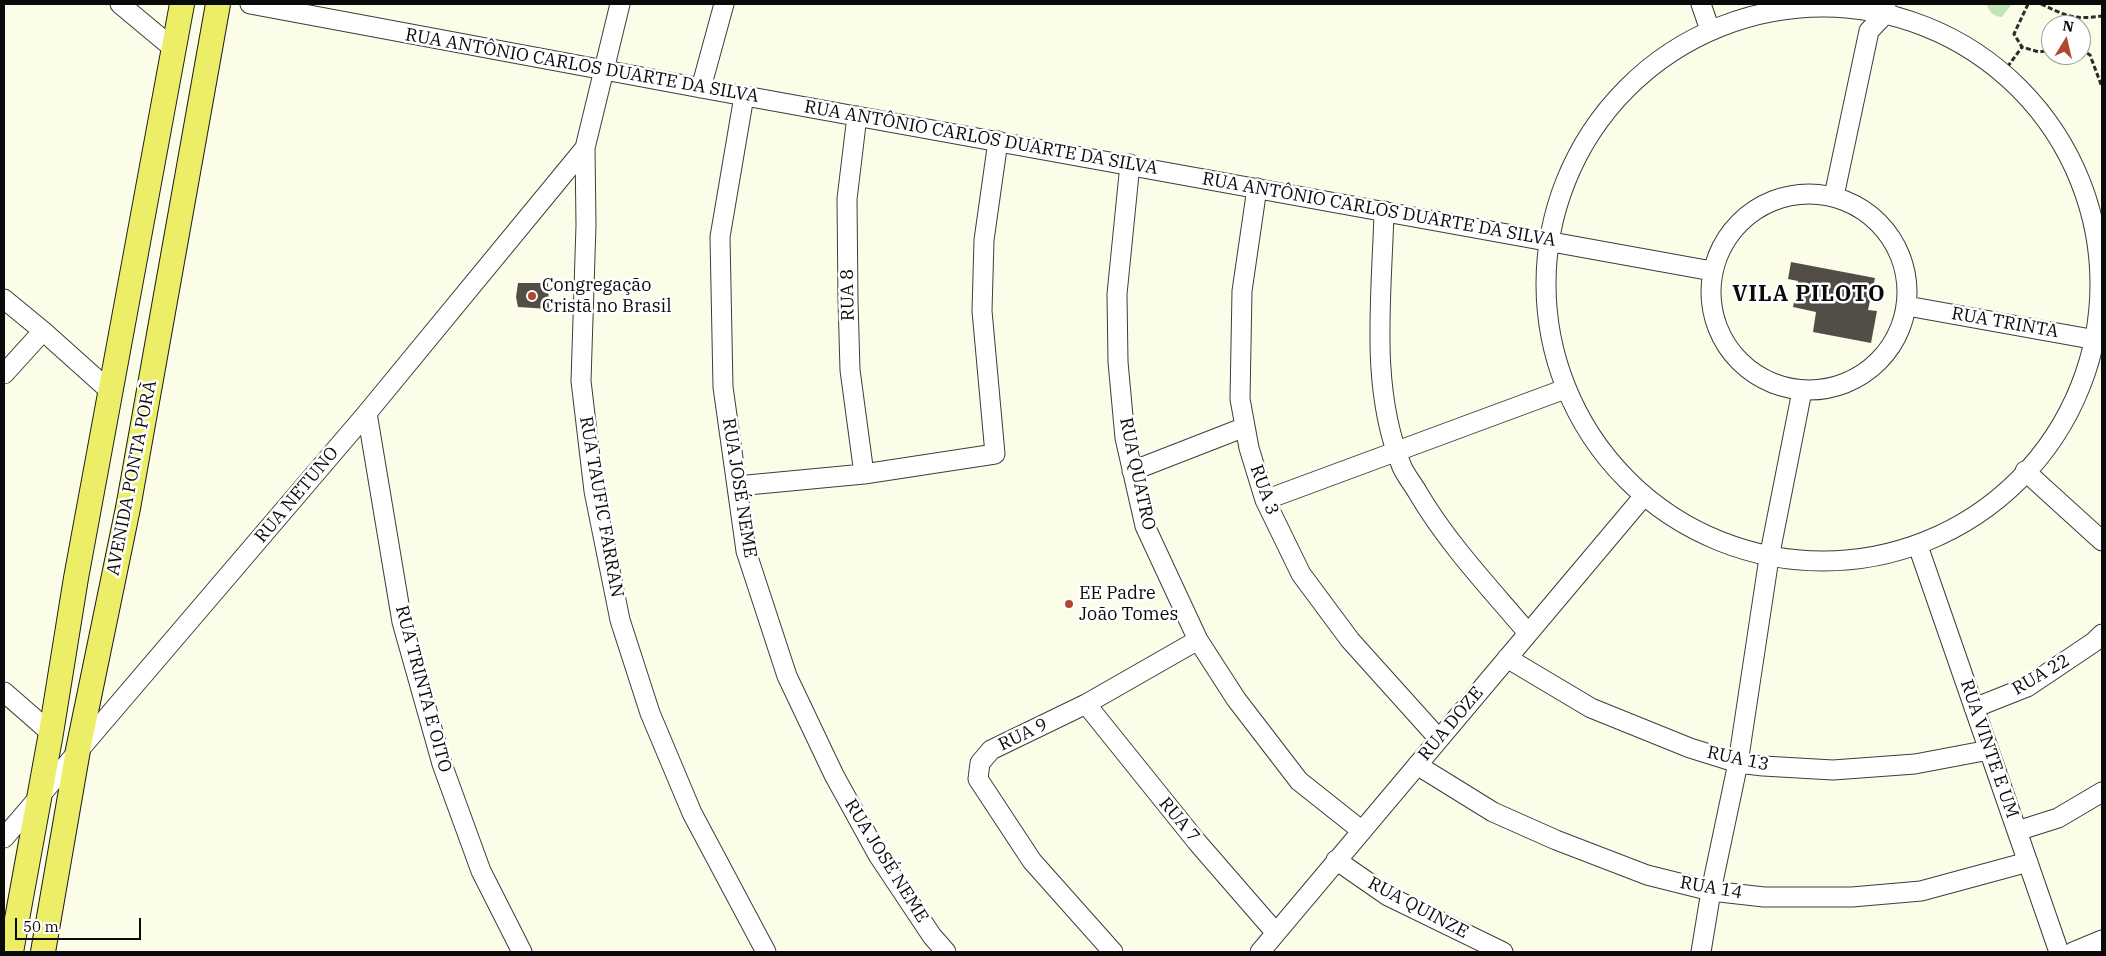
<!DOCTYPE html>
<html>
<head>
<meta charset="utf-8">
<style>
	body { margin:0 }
	#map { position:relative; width:2106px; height:956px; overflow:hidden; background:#fcfde8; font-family:"IBM Plex Serif",serif }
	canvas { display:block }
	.frame { position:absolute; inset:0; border:5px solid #0a0a0a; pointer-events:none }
	.north { position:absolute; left:2041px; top:15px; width:50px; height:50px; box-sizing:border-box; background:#fff; border:1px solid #9d9d9d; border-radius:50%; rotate:9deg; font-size:14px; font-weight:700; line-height:20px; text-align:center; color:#0a0a0a }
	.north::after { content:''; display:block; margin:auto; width:18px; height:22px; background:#ae482e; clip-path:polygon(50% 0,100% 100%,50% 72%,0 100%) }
	.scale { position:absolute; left:15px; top:918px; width:126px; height:22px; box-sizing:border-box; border:2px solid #0a0a0a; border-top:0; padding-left:6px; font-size:15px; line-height:18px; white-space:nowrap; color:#0a0a0a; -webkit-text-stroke:4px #fff; paint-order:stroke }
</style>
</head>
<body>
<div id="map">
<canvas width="2106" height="956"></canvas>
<div class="frame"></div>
<div class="north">N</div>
<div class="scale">50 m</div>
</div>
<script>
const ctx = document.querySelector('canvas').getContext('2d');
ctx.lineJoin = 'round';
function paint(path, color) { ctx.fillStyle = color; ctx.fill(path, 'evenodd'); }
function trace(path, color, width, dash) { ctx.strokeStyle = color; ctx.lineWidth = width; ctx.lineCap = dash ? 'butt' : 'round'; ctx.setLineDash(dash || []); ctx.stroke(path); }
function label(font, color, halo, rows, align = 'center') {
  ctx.font = font + ' "IBM Plex Serif",serif'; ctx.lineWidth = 5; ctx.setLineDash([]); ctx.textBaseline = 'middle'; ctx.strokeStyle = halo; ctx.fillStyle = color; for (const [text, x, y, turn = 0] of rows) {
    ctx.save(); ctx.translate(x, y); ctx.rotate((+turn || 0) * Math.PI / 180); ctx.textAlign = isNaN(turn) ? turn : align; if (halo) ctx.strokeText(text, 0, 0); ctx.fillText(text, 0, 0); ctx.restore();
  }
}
const green = new Path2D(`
	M 1986,4 L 2011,4 L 2011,5 L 2002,17 C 1992,16 1990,12 1986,4 Z`);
const building = new Path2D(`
	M 1791,262 L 1875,278 L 1868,310 L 1877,311 L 1871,343 L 1813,332 L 1816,312 L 1793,307 L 1798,281 L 1788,279 Z
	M 518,283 L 548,283 L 549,309 L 518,307 L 516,297 Z`);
const path = new Path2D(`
	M 2028,4 L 2014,34 L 2022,47 L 2039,52 L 2051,50
	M 2041,4 C 2067,16 2073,20 2102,16
	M 2081,49 L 2090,55 L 2102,87
	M 2003,73 L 2022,47`);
const minor = new Path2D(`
	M 120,4 L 174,49
	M 250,4 L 701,88 L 1712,271
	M 620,4 L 585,148 L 586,225 L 581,381 L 594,491 L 620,620 L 650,713 L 692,813 L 766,952
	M 1701,4 L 1710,30
	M1546 284a277 277 0 1 1 554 0a277 277 0 1 1-554 0Z
	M 701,88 L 724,4
	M 744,96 L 720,237 L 723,387 L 746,551 L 787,676 L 834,775 L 878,855 L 932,936 L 946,952
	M 857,116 L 847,199 L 848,300 L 850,370 L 864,474
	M 1130,164 L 1117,294 L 1118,362 L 1125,438 L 1145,526 L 1198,640 L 1236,699 L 1299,781 L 1362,831
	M 1257,188 L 1242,291 L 1240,399 L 1249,448 L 1265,500 L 1301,574 L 1350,640 L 1439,739
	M1711 292a98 98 0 1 1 196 0a98 98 0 1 1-196 0Z
	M 1834,196 L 1869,31 L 1885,14 L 1886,5
	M 1384,211 C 1382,295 1369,387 1402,467 C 1406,476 1413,484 1418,493 C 1448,544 1490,588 1528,633
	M 4,299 L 43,331 L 110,391
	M 1907,306 L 2102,341
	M 4,374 L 43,331
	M 367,413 L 402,622 L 442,764 L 481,871 L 522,952
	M 1132,471 L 1245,427
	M 2025,471 L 2102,541
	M 737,486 L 864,474 L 995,454 L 982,311 L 984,240 L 998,141
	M 1265,500 L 1565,389
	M 1918,546 L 2059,952
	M 1507,658 L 1591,708 L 1690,748 L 1738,763 L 1763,766 L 1833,770 L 1915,764 L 1989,750
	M 4,692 L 51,733
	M 1086,704 L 1197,842 L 1276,933
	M 1974,708 L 2027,687 L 2094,642 L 2102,634
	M 1417,765 L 1493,812 L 1556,840 L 1647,875 L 1711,891 L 1764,897 L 1852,897 L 1921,891 L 2028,862
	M 2017,831 L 2058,818 L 2102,792
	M 4,838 L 367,413 L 585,148
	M 1336,860 L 1388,896 L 1503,952
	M 1113,952 L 1032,861 L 978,779 L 980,763 L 991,750 L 1086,704 L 1198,640
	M 1260,952 L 1643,497
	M 1701,952 L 1711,891 L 1738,763 L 1769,558 L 1802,391
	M 2073,952 L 2102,940`);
const major = new Path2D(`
	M 11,952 L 51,733 L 76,578 L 182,4
	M 43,952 L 78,750 L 128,508 L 218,4`);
const markers = [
	[532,296,5,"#ae482e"],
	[1069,604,5,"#ae482e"]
];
const streetNames = [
	["RUA ANTÔNIO CARLOS DUARTE DA SILVA",582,66,10],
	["RUA ANTÔNIO CARLOS DUARTE DA SILVA",981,138,10],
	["RUA ANTÔNIO CARLOS DUARTE DA SILVA",1379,210,10],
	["RUA 8",848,295,-91],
	["RUA TRINTA",2005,323,10],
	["RUA QUATRO",1137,474,78],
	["AVENIDA PONTA PORÃ",132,478,-79],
	["RUA JOSÉ NEME",739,488,81],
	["RUA 3",1264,490,70],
	["RUA NETUNO",297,495,-50],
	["RUA TAUFIC FARRAN",601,507,80],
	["RUA 22",2041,675,-30],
	["RUA TRINTA E OITO",423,689,75],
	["RUA DOZE",1451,724,-50],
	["RUA 9",1023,735,-26],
	["RUA VINTE E UM",1989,749,71],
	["RUA 13",1738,759,12],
	["RUA 7",1179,820,50],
	["RUA JOSÉ NEME",886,861,58],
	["RUA 14",1711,888,10],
	["RUA QUINZE",1418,908,28]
];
const poiNames = [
	["Congregação",542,286],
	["Cristã no Brasil",542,307],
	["EE Padre",1079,594],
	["João Tomes",1079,615]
];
const districtNames = [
	["VILA PILOTO",1809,295]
];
paint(green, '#c2e4b6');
paint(building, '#524e47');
trace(minor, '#3d3d3d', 21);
trace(major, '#1b1b1b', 26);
trace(path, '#2c2c2c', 3, [5, 2.5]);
trace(minor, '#fff', 19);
trace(major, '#edee68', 24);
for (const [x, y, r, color] of markers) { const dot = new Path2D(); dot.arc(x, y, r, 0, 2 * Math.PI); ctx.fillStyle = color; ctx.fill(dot); trace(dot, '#fff', 2); }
label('18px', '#0a0a0a', '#fff', streetNames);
label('18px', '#0a0a0a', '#fff', poiNames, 'left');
ctx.letterSpacing = '1px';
label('bold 22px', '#0a0a0a', '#fff', districtNames);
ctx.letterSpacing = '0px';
</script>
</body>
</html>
